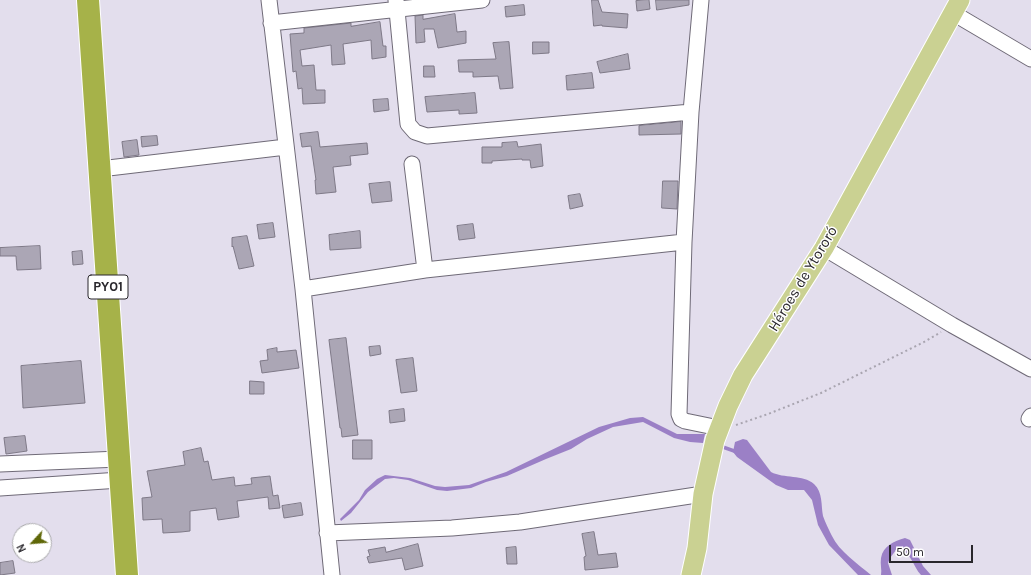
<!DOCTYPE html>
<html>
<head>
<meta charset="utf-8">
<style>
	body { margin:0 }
	#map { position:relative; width:1031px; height:575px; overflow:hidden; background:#e3deed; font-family:Karla,sans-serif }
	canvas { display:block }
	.north { position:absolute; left:12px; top:523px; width:40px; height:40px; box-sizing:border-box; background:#fff; border:1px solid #a9a9ab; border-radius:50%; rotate:244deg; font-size:11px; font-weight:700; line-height:16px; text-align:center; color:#29272c }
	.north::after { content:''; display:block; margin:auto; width:14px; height:18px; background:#5f6708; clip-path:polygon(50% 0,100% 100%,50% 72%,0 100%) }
	.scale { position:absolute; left:889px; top:545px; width:84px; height:18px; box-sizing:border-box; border:2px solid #29272c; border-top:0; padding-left:5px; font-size:12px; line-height:14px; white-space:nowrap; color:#29272c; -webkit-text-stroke:3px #fff; paint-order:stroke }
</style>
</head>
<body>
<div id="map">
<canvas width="1031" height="575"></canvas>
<div class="north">N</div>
<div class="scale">50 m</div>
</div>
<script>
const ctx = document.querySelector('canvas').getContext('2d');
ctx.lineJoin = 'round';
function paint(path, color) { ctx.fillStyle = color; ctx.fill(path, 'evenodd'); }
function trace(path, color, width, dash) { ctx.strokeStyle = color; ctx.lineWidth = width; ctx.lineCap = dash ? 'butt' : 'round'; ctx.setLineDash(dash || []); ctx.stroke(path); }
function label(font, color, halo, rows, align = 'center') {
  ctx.font = font + ' Karla,sans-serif'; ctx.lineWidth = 3; ctx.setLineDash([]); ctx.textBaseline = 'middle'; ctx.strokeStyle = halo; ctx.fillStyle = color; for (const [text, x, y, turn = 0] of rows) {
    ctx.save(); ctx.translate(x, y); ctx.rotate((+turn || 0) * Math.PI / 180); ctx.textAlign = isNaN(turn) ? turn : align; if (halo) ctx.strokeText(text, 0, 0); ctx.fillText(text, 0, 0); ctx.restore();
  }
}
const water = new Path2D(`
	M 643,417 L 677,434 L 705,434 L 703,443 L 690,442 L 674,438 L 643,422 L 613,427 L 587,439 L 571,449 L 546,459 L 507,476 L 486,482 L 471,488 L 447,491 L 437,490 L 408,480 L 394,478 L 385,479 L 368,492 L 351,513 L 341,521 L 340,519 L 359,500 L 365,490 L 377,479 L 385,475 L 410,478 L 435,486 L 445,487 L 469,485 L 506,472 L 599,427 L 630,418 Z
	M 743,439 L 747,440 L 771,472 C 784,479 803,474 814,484 C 823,492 821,506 823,516 C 825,522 829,530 832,536 C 839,551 858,564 871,575 L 858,575 L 829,545 L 818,525 L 812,500 L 804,490 L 788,490 L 776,485 L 737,457 L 733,452 L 735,442 Z
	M 905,538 L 910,540 L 923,566 L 931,575 L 921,575 C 913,567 910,548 896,550 L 890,558 L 888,563 L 892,575 L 881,575 C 882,570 880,564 881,558 C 883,546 894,541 905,538 Z`);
const stream = new Path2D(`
	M 720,446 L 737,452`);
const building = new Path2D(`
	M 592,0 L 598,0 L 602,12 L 628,14 L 627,28 L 602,26 L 602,25 L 594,26 Z
	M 649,0 L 650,9 L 637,11 L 636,1 Z
	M 656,0 L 689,0 L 689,5 L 657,10 Z
	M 524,5 L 525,15 L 506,17 L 505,7 Z
	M 455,14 L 457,32 L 466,31 L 466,43 L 438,48 L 434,29 L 424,29 L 425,42 L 416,43 L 415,16 L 423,15 L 423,19 Z
	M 380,22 L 383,46 L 386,46 L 386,57 L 372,59 L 371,40 L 343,44 L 345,64 L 332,65 L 331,45 L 300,50 L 302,66 L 314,65 L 316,90 L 325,90 L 325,103 L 303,104 L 302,88 L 298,89 L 296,71 L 293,72 L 290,34 L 304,33 L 304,28 L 351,23 L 351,26 Z
	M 509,42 L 513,88 L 500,89 L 498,76 L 473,77 L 473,72 L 459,72 L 458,60 L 496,59 L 493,43 Z
	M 533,42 L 549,42 L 549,53 L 533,54 Z
	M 628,54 L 630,69 L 600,73 L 597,62 Z
	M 424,66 L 434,66 L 435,77 L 424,77 Z
	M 592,73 L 594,88 L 567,90 L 566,76 Z
	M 475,93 L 477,113 L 459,114 L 459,110 L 427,112 L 425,97 Z
	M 388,99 L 389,110 L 374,112 L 373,100 Z
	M 681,122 L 681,134 L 639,135 L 639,126 Z
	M 318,132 L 320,147 L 367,143 L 368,154 L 350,156 L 351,165 L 333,167 L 336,192 L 316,194 L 315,180 L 316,180 L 311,146 L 302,147 L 300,134 Z
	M 157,136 L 158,145 L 142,147 L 141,137 Z
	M 137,140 L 139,155 L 124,157 L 122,142 Z
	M 517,142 L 518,147 L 541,144 L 543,166 L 531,168 L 530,160 L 522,160 L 522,159 L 492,161 L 492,163 L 482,163 L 482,147 L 502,147 L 502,143 Z
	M 663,181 L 678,181 L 677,209 L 662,208 Z
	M 390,182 L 392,201 L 372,203 L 369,184 Z
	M 580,194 L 583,206 L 570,209 L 568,196 Z
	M 273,223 L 275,237 L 259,239 L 257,225 Z
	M 473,224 L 475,238 L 459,240 L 457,226 Z
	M 360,231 L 361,248 L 330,250 L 329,235 Z
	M 247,236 L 254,266 L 239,269 L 233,246 L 232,247 L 232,238 Z
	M 40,246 L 41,269 L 17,270 L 16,256 L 0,256 L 0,248 Z
	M 82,251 L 83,264 L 73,265 L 72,252 Z
	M 346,338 L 358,435 L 342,437 L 341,428 L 340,428 L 329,340 Z
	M 380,346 L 381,354 L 370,356 L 369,347 Z
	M 277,348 L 277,352 L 296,350 L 299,368 L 262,373 L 260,361 L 268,360 L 267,350 Z
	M 413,358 L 417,391 L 401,393 L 396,360 Z
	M 81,361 L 85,403 L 23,408 L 21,366 Z
	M 250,381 L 264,382 L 264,394 L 250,394 Z
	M 404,409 L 405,421 L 390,423 L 389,411 Z
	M 25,436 L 27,451 L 6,454 L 4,438 Z
	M 353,440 L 372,440 L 372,459 L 353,459 Z
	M 201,448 L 204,462 L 208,461 L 212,480 L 234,477 L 235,486 L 252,484 L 251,478 L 270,476 L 273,496 L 278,495 L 280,508 L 269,509 L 268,497 L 237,501 L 239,517 L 218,520 L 216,508 L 190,511 L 190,531 L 181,532 L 163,533 L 162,519 L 143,520 L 142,498 L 152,497 L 147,471 L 185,465 L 183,452 Z
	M 301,503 L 303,515 L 284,518 L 282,506 Z
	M 594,532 L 598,555 L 616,553 L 618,567 L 585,570 L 584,557 L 586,556 L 582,534 Z
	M 418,544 L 423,566 L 405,570 L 402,558 L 369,563 L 367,557 L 370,556 L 368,550 L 385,547 L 386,552 Z
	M 516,547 L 517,564 L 507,564 L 506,548 Z
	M 13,561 L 15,573 L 0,575 L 0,563 Z`);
const path = new Path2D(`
	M 736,425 L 768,414 L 821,393 L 924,342 L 941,332`);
const minor = new Path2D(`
	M 269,0 L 303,289 L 332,575
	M 396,0 L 408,124 L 415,132 L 427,136 L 691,112
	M 701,0 L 691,112 L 684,242 L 679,414 L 681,419 L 685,421 L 719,428
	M 953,13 L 1031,59
	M 271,23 L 482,0
	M 412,164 L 425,270
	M 100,169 L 286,147
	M 824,248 L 952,325 L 1031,369
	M 303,289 L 425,270 L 684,242
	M 1029,419 L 1031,416
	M 0,464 L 119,459
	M 0,488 L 120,480
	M 327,533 L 452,528 L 520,522 L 703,494`);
const major = new Path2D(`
	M 691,575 L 697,548 L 703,494 L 715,440 L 728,406 L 743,375 L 824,248 L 960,0`);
const highway = new Path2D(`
	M 88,0 L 127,575`);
const shields = [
	[108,287,40]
];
const shieldNames = [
	["PY01",108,287]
];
const streetNames = [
	["Héroes de Ytororó",803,279,-59]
];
paint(water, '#9b80c6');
trace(stream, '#9b80c6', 3.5);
paint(building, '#aba6b5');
trace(building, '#7e7987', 1);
trace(minor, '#6f6a77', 17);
trace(major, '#fff', 21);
trace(highway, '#fff', 24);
trace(path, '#a9a5b0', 2, [2, 3]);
trace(minor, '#fff', 15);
trace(major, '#cad192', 19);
trace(highway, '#a6b249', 22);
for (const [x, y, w] of shields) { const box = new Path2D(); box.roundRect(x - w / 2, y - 12, w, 24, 3); ctx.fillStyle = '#fff'; ctx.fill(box); trace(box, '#29272c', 1); }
label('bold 14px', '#29272c', null, shieldNames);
label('15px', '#29272c', '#fff', streetNames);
</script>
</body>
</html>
